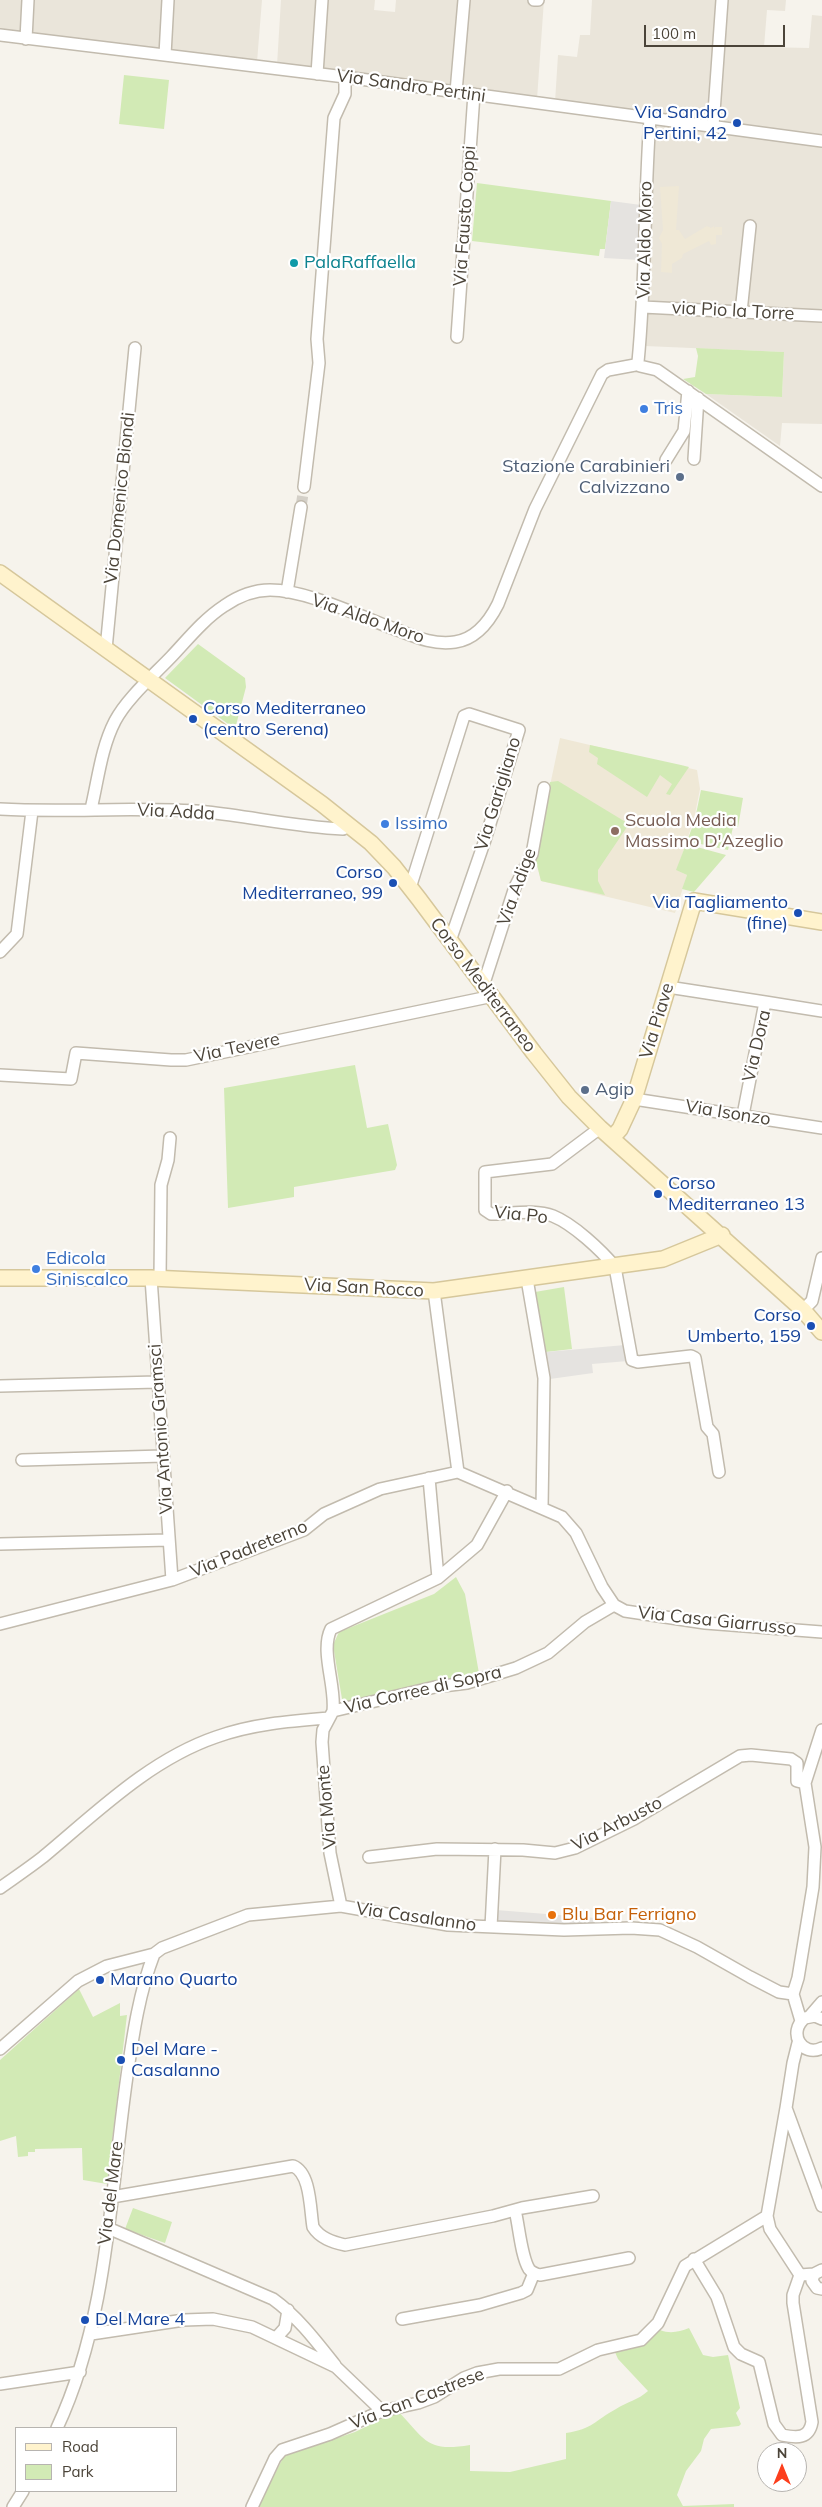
<!DOCTYPE html>
<html>
<head>
<meta charset="utf-8">
<style>
	body { margin:0 }
	#map { position:relative; width:822px; height:2507px; overflow:hidden; background:#f6f3ec; font-family:Mulish,sans-serif }
	canvas { display:block }
	.legend { position:absolute; left:15px; top:2427px; width:162px; height:65px; box-sizing:border-box; background:#fff; border:1px solid #b7b4b0; margin:0; padding:6px 9px; list-style:none; font-size:15px; color:#4b4439 }
	.legend li { display:flex; align-items:center; gap:10px; height:25px }
	.legend b { width:25px; border:1px solid #b7b4b0 }
	.north { position:absolute; left:757px; top:2442px; width:50px; height:50px; box-sizing:border-box; background:#fff; border:1px solid #b7b4b0; border-radius:50%; rotate:0deg; font-size:14px; font-weight:700; line-height:20px; text-align:center; color:#4b4439 }
	.north::after { content:''; display:block; margin:auto; width:18px; height:22px; background:#fc3f1d; clip-path:polygon(50% 0,100% 100%,50% 72%,0 100%) }
	.scale { position:absolute; left:644px; top:25px; width:141px; height:22px; box-sizing:border-box; border:2px solid #4b4439; border-top:0; padding-left:6px; font-size:15px; line-height:18px; white-space:nowrap; color:#4b4439; -webkit-text-stroke:4px #fff; paint-order:stroke }
</style>
</head>
<body>
<div id="map">
<canvas width="822" height="2507"></canvas>
<ul class="legend">
<li><b style="height:6px;background:#fff3cd"></b>Road</li>
<li><b style="height:14px;background:#d2eab5"></b>Park</li>
</ul>
<div class="north">N</div>
<div class="scale">100 m</div>
</div>
<script>
const ctx = document.querySelector('canvas').getContext('2d');
ctx.lineJoin = 'round';
function paint(path, color) { ctx.fillStyle = color; ctx.fill(path, 'evenodd'); }
function trace(path, color, width, dash) { ctx.strokeStyle = color; ctx.lineWidth = width; ctx.lineCap = dash ? 'butt' : 'round'; ctx.setLineDash(dash || []); ctx.stroke(path); }
function label(font, color, halo, rows, align = 'center') {
  ctx.font = font + ' Mulish,sans-serif'; ctx.lineWidth = 4.5; ctx.setLineDash([]); ctx.textBaseline = 'middle'; ctx.strokeStyle = halo; ctx.fillStyle = color; for (const [text, x, y, turn = 0] of rows) {
    ctx.save(); ctx.translate(x, y); ctx.rotate((+turn || 0) * Math.PI / 180); ctx.textAlign = isNaN(turn) ? turn : align; if (halo) ctx.strokeText(text, 0, 0); ctx.fillText(text, 0, 0); ctx.restore();
  }
}
const residential = new Path2D(`
	M 0,0 L 262,0 L 257,62 L 0,31 Z
	M 281,0 L 375,0 L 374,10 L 395,12 L 396,0 L 544,0 L 537,99 L 277,65 Z
	M 592,0 L 786,0 L 785,11 L 767,10 L 764,47 L 809,48 L 812,15 L 822,16 L 822,136 L 555,102 L 558,55 L 577,57 L 580,35 L 590,35 Z
	M 652,121 L 822,146 L 822,424 L 782,423 L 780,446 L 706,394 L 782,397 L 784,352 L 645,346 Z`);
const education = new Path2D(`
	M 679,186 L 676,230 L 679,230 L 685,239 L 707,226 L 711,228 L 714,226 L 714,229 L 715,227 L 722,227 L 722,235 L 716,235 L 716,244 L 711,245 L 709,241 L 683,254 L 682,258 L 672,264 L 672,273 L 661,272 L 662,244 L 659,238 L 663,230 L 660,187 Z
	M 560,738 L 697,770 L 700,789 L 694,819 L 677,870 L 687,875 L 675,913 L 541,881 L 535,857 Z`);
const green = new Path2D(`
	M 124,75 L 169,80 L 164,129 L 119,124 Z
	M 477,183 L 611,201 L 605,249 L 600,249 L 599,256 L 472,241 Z
	M 696,348 L 784,352 L 782,397 L 706,394 L 683,379 L 695,377 L 698,356 Z
	M 198,644 L 245,678 L 246,687 L 235,729 L 165,678 Z
	M 590,745 L 681,765 L 689,767 L 670,795 L 666,794 L 672,784 L 660,775 L 647,797 L 597,764 L 598,758 L 589,752 Z
	M 558,781 L 629,824 L 598,870 L 598,881 L 605,895 L 541,881 L 535,857 L 550,782 Z
	M 701,790 L 743,798 L 738,827 L 695,819 Z
	M 695,820 L 733,827 L 728,850 L 687,841 Z
	M 686,844 L 726,855 L 694,892 L 682,889 L 687,875 L 676,870 Z
	M 355,1065 L 367,1128 L 388,1124 L 397,1165 L 395,1170 L 294,1187 L 294,1197 L 228,1208 L 224,1088 Z
	M 564,1287 L 572,1349 L 546,1352 L 535,1292 Z
	M 456,1577 L 465,1594 L 480,1679 L 343,1705 L 333,1645 L 339,1632 L 434,1594 Z
	M 79,1989 L 93,2017 L 120,2003 L 120,2016 L 127,2015 L 107,2184 L 83,2180 L 82,2148 L 35,2149 L 35,2152 L 28,2152 L 28,2156 L 18,2157 L 16,2136 L 0,2141 L 0,2060 Z
	M 133,2208 L 172,2222 L 165,2243 L 125,2229 Z
	M 689,2328 L 703,2355 L 713,2357 L 728,2355 L 740,2408 L 736,2413 L 741,2424 L 739,2426 L 711,2429 L 704,2439 L 701,2451 L 686,2471 L 677,2495 L 683,2506 L 734,2504 L 734,2507 L 258,2507 L 284,2456 L 355,2432 L 398,2411 C 426,2441 427,2452 470,2445 L 470,2471 L 510,2472 L 566,2459 L 566,2433 C 593,2429 594,2421 616,2409 C 627,2402 638,2400 648,2391 L 618,2359 L 614,2350 L 641,2344 L 660,2330 C 670,2334 679,2332 689,2328 Z`);
const parking = new Path2D(`
	M 611,201 L 641,205 L 640,260 L 604,258 Z
	M 625,1345 L 628,1361 L 592,1364 L 593,1373 L 550,1379 L 546,1352 Z
	M 496,1910 L 596,1918 L 594,1927 L 494,1925 Z`);
const streetTunnel = new Path2D(`
	M 301,507 L 304,487`);
const street = new Path2D(`
	M 534,0 L 538,0
	M 0,35 L 345,77 L 822,141
	M 26,39 L 28,0
	M 165,55 L 168,0
	M 317,74 L 322,0
	M 456,92 L 464,0
	M 713,126 L 722,0
	M 643,307 L 822,316
	M 741,312 L 750,226
	M 457,337 L 474,94
	M 638,362 C 646,281 644,200 650,119
	M 640,366 L 657,370 L 822,486
	M 694,459 L 698,398
	M 666,460 L 684,431 L 688,391
	M 304,487 L 319,363 L 317,339 L 334,118 L 345,94 L 345,77
	M 287,592 L 301,507
	M 106,649 L 135,348
	M 0,809 C 69,813 138,806 207,812 C 253,817 297,827 343,829 L 350,826
	M 91,809 C 98,780 101,748 115,721 C 127,698 154,675 172,656 C 188,639 204,619 224,606 C 237,597 254,590 270,590 C 308,590 363,618 400,631 C 418,638 435,645 455,642 C 476,639 489,622 498,604 L 535,509 L 602,374 L 608,370 L 635,365
	M 410,888 L 464,716 L 469,714 L 519,730 L 485,840 L 450,941
	M 0,952 L 17,934 L 32,811
	M 484,983 L 515,887 L 532,854 L 544,788
	M 668,987 L 765,1002
	M 0,1075 L 71,1079 L 76,1053 L 171,1060 L 186,1060 L 493,996
	M 634,1099 L 822,1128
	M 743,1115 L 765,1002 L 822,1011
	M 600,1128 L 552,1164 L 485,1172 L 485,1210 L 491,1214 C 510,1214 535,1209 553,1216 C 573,1224 601,1250 615,1267 L 632,1360 L 638,1362 L 691,1356 L 695,1358 L 707,1427 L 713,1434 L 719,1472
	M 151,1278 L 172,1580
	M 160,1278 L 161,1185 L 168,1160 L 170,1138
	M 527,1279 L 544,1378 L 542,1508
	M 434,1291 L 458,1472
	M 803,1310 L 812,1301 L 822,1258
	M 0,1386 L 157,1382
	M 22,1460 L 163,1456
	M 429,1478 L 438,1578
	M 0,1544 L 169,1540
	M 0,1624 L 172,1580 L 304,1530 L 324,1514 L 380,1489 L 458,1472 L 562,1517 L 576,1533 L 602,1587 L 614,1605 L 625,1611 L 705,1623 L 822,1632
	M 333,1711 C 336,1686 320,1651 331,1629 L 438,1578 L 477,1545 L 507,1491
	M 333,1711 L 435,1687 L 467,1683 L 516,1668 L 548,1653 L 585,1622 L 614,1605
	M 332,1713 L 323,1730 L 322,1742 L 330,1853 L 341,1906
	M 369,1857 L 437,1849 L 523,1850 L 555,1853 L 575,1848 L 634,1819 L 740,1756 L 751,1755 L 791,1759 L 797,1763 L 797,1781 L 805,1783
	M 0,1888 C 14,1878 29,1868 43,1857 C 96,1813 149,1760 216,1737 C 252,1724 291,1721 328,1718
	M 491,1927 L 495,1849
	M 793,1994 L 798,1978 L 813,1887 L 815,1847 L 805,1783 L 822,1730
	M 809,2017 L 822,2002
	M 822,2019 L 815,2016 L 805,2018 C 787,2032 802,2058 822,2048
	M 798,2043 L 793,2063 L 786,2108 L 822,2206
	M 0,2049 L 78,1981 L 107,1966 L 154,1954 L 162,1948 L 248,1915 L 341,1906 L 448,1925 L 564,1930 L 631,1928 L 660,1930 L 697,1947 L 750,1977 L 779,1992 L 793,1994 L 801,2021
	M 786,2108 L 767,2216 L 770,2229 L 800,2275
	M 112,2197 L 293,2166 C 311,2173 310,2210 313,2227 C 320,2238 332,2242 345,2245 L 493,2216 L 522,2208 L 593,2196
	M 515,2210 C 519,2226 521,2256 529,2269 C 532,2273 536,2274 540,2275 L 629,2258
	M 108,2228 L 273,2299 C 298,2317 316,2341 335,2365
	M 694,2259 L 717,2297 L 734,2347 L 741,2354 L 759,2362 L 774,2424 L 782,2435 C 797,2438 809,2439 812,2422 L 793,2303 L 793,2295 L 800,2275 L 814,2274
	M 822,2270 L 814,2274 L 812,2281 L 817,2288 L 822,2289
	M 402,2319 L 480,2305 L 521,2293 L 527,2290 L 534,2273
	M 91,2334 L 184,2320 L 213,2319 L 252,2327 L 336,2367 L 382,2411
	M 276,2338 L 285,2328 L 288,2310
	M 0,2384 L 80,2372
	M 57,2428 C 108,2319 110,2195 127,2076 C 133,2035 139,1993 154,1954
	M 13,2507 L 23,2491
	M 252,2507 L 275,2458 L 282,2450 L 330,2434 L 382,2411 L 418,2403 L 434,2397 L 464,2378 L 477,2373 L 499,2369 L 559,2369 L 598,2350 L 641,2340 L 658,2323 L 685,2266 L 767,2216`);
const secondary = new Path2D(`
	M 0,573 L 322,804 L 371,843 L 394,867 L 419,899 L 534,1053 L 569,1097 L 600,1128 L 803,1310 L 822,1332
	M 612,1138 L 620,1129 L 634,1099 L 694,901 L 822,922
	M 0,1278 L 151,1278 L 434,1291 L 663,1259 L 722,1235`);
const markers = [
	[737,123,5,"#1a4fb4"],
	[294,263,5,"#0f9aa8"],
	[644,409,5,"#3f7fe0"],
	[680,477,5,"#5c6f8a"],
	[193,719,5,"#1a4fb4"],
	[385,824,5,"#3f7fe0"],
	[615,831,5,"#8d6e63"],
	[393,883,5,"#1a4fb4"],
	[798,913,5,"#1a4fb4"],
	[585,1090,5,"#5c6f8a"],
	[658,1194,5,"#1a4fb4"],
	[36,1269,5,"#3f7fe0"],
	[811,1326,5,"#1a4fb4"],
	[552,1915,5,"#e8710a"],
	[100,1980,5,"#1a4fb4"],
	[121,2060,5,"#1a4fb4"],
	[85,2320,5,"#1a4fb4"]
];
const streetNames = [
	["Via Sandro Pertini",411,86,8],
	["Via Fausto Coppi",465,216,-86],
	["Via Aldo Moro",645,240,-89],
	["via Pio la Torre",733,311,3],
	["Via Domenico Biondi",120,498,-84],
	["Via Aldo Moro",368,619,19],
	["Via Garigliano",498,794,-73],
	["Via Adda",176,812,3],
	["Via Adige",517,887,-70],
	["Corso Mediterraneo",483,985,53],
	["Via Piave",657,1021,-73],
	["Via Dora",757,1046,-77],
	["Via Tevere",237,1048,-12],
	["Via Isonzo",728,1113,9],
	["Via Po",521,1215,6],
	["Via San Rocco",364,1288,3],
	["Via Antonio Gramsci",161,1429,-94],
	["Via Padreterno",249,1549,-22],
	["Via Casa Giarrusso",717,1621,6],
	["Via Corree di Sopra",423,1690,-13],
	["Via Monte",327,1807,-95],
	["Via Arbusto",617,1824,-27],
	["Via Casalanno",416,1917,8],
	["Via del Mare",111,2193,-83],
	["Via San Castrese",417,2399,-21]
];
const transitNames = [
	["Via Sandro",727,113,"right"],
	["Pertini, 42",727,134,"right"],
	["Corso Mediterraneo",203,709],
	["(centro Serena)",203,730],
	["Corso",383,873,"right"],
	["Mediterraneo, 99",383,894,"right"],
	["Via Tagliamento",788,903,"right"],
	["(fine)",788,924,"right"],
	["Corso",668,1184],
	["Mediterraneo 13",668,1205],
	["Corso",801,1316,"right"],
	["Umberto, 159",801,1337,"right"],
	["Marano Quarto",110,1980],
	["Del Mare -",131,2050],
	["Casalanno",131,2071],
	["Del Mare 4",95,2320]
];
const cultureNames = [
	["PalaRaffaella",304,263]
];
const shopNames = [
	["Tris",654,409],
	["Issimo",395,824],
	["Edicola",46,1259],
	["Siniscalco",46,1280]
];
const serviceNames = [
	["Stazione Carabinieri",670,467],
	["Calvizzano",670,488],
	["Agip",595,1090,"left"]
];
const educationNames = [
	["Scuola Media",625,821],
	["Massimo D'Azeglio",625,842]
];
const foodNames = [
	["Blu Bar Ferrigno",562,1915]
];
paint(residential, '#eae5da');
paint(education, '#efe8d6');
paint(green, '#d2eab5');
paint(parking, '#e5e3e0');
trace(streetTunnel, '#d4d0c8', 11, [11, 5.5]);
trace(street, '#c2bbae', 14);
trace(secondary, '#d6c79b', 18);
trace(street, '#fff', 11);
trace(secondary, '#fff3cd', 15);
for (const [x, y, r, color] of markers) { const dot = new Path2D(); dot.arc(x, y, r, 0, 2 * Math.PI); ctx.fillStyle = color; ctx.fill(dot); trace(dot, '#fff', 2); }
label('18px', '#4b4439', '#fff', streetNames);
label('18px', '#164399', '#fff', transitNames, 'left');
label('18px', '#0d838f', '#fff', cultureNames, 'left');
label('18px', '#366cbe', '#fff', shopNames, 'left');
label('18px', '#4e5e75', '#fff', serviceNames, 'right');
label('18px', '#785e54', '#fff', educationNames, 'left');
label('18px', '#c56008', '#fff', foodNames, 'left');
</script>
</body>
</html>
